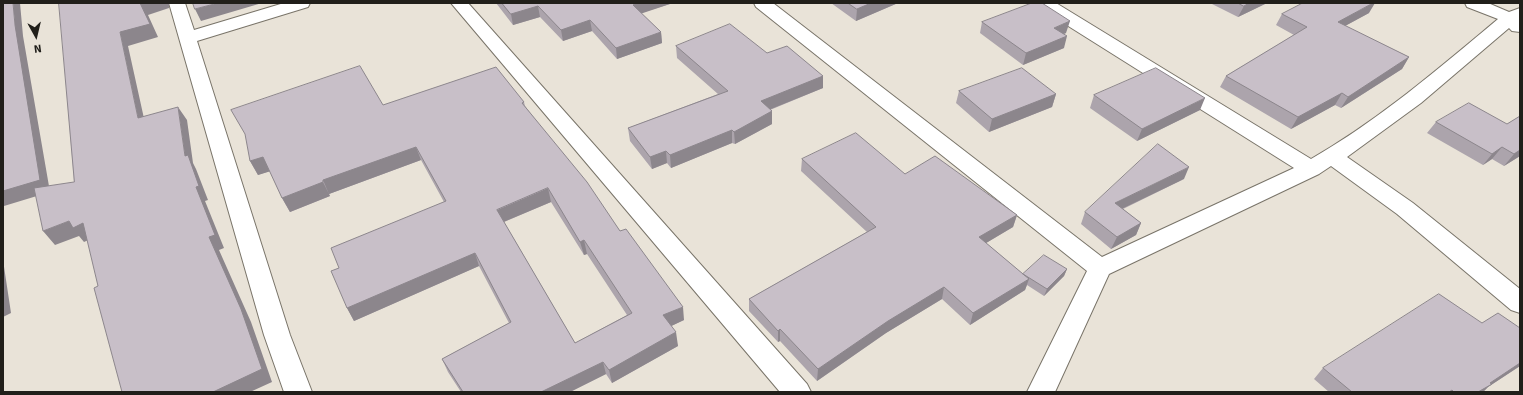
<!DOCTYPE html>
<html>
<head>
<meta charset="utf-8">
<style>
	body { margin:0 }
	#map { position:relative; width:1523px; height:395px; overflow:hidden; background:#e9e3d8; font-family:Signika,sans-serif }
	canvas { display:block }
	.frame { position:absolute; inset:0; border:4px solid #211f1a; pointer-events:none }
	.north { position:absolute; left:16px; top:16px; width:40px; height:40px; -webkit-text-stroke:3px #e9e3d8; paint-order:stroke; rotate:172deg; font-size:11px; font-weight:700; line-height:16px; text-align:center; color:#211f1a }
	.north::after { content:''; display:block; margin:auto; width:14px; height:18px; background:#211f1a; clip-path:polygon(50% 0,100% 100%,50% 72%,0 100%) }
</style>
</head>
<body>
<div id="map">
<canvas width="1523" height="395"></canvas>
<div class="frame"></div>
<div class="north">N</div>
</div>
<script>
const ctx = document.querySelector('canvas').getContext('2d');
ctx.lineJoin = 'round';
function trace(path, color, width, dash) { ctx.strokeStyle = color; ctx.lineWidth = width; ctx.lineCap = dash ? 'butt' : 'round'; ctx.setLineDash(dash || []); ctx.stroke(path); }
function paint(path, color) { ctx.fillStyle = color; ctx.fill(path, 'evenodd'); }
const minor = new Path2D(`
	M 169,3 L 185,3 L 194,30 L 284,3 L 310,3 L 308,7 L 197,41 L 290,335 L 312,392 L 284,392 L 264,335 Z
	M 451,3 L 468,3 L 807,384 L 811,392 L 780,392 Z
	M 754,3 L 773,3 L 1102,257 L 1294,168 L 1038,7 L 1036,3 L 1056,3 L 1311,159 C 1379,120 1438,69 1498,19 L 1467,7 L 1465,3 L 1488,3 L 1509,12 L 1520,8 L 1520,32 L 1512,31 L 1509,28 L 1421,103 L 1347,157 L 1413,203 L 1520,289 L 1520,313 L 1511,310 L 1397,214 L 1331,166 L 1319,174 L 1109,274 L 1055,392 L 1027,392 L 1087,271 L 756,7 Z`);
const wall = new Path2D(`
	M 496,3 L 673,3 L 641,13 L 661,32 L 662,43 L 617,59 L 592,31 L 563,41 L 540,17 L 513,25 Z
	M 831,3 L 898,3 L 856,21 Z
	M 1210,3 L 1265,3 L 1265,4 L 1238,17 Z
	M 1369,13 L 1345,26 L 1409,57 L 1402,69 L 1341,108 L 1335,105 L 1291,129 L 1220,87 L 1226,76 L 1294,35 L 1276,25 L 1282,14 Z
	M 982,22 L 1066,33 L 1064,34 L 1064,48 L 1023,65 L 980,33 Z
	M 676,46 L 767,53 L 823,76 L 823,88 L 770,110 L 772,111 L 772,124 L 735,144 L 732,143 L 671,168 L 667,163 L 652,169 L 630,141 L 628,128 L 718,94 L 677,58 Z
	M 959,91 L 1056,94 L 1052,107 L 989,132 L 956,103 Z
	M 1094,95 L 1200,110 L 1137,141 L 1090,108 Z
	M 524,102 L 525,106 L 620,231 L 684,320 L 671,326 L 678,346 L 612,383 L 606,374 L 570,392 L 461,392 L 448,372 L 442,359 L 509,323 L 479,266 L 354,321 L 347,308 L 339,268 L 444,202 L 421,160 L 329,194 L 330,196 L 290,212 L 282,198 L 270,171 L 258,175 L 250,161 L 383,105 ZM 551,202 L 584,255 L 587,254 L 627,315 L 575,343 L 504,222 Z
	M 1520,116 L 1520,156 L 1504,166 L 1492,159 L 1483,165 L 1427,133 L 1436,122 L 1507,124 Z
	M 802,159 L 905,174 L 1017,215 L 1013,227 L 986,243 L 1023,274 L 1067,269 L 1064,276 L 1044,296 L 1027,285 L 1025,290 L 970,325 L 942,299 L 886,333 L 817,381 L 780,341 L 778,342 L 749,311 L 749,299 L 867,232 L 801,171 Z
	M 1184,179 L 1123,209 L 1141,223 L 1136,235 L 1111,249 L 1081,224 L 1085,212 Z
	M 1482,323 L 1520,328 L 1520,366 L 1488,387 L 1483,392 L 1329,392 L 1314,379 L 1323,368 Z`);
const shadedWall = new Path2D(`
	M 13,3 L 20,3 L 23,36 L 50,192 L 4,206 L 3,205 L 3,191 L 15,25 Z
	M 140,3 L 169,3 L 169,8 L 148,15 L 158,37 L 128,46 L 147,132 L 138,118 L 120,32 Z
	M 218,3 L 262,3 L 201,21 L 195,9 Z
	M 637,3 L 673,3 L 634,16 L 633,5 Z
	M 871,3 L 898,3 L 856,21 L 857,9 Z
	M 1249,3 L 1265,3 L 1265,4 L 1238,17 L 1244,6 Z
	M 1373,3 L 1375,3 L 1369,13 L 1332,33 L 1338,22 Z
	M 538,6 L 540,17 L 513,25 L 511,14 Z
	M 590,20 L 592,31 L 563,41 L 561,30 Z
	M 1070,21 L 1066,33 L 1051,39 L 1054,28 Z
	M 661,32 L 662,43 L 617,59 L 616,48 Z
	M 1067,36 L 1064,48 L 1023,65 L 1026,53 Z
	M 1409,57 L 1402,69 L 1341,108 L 1348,97 Z
	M 823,76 L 823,88 L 761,113 L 761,101 Z
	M 1342,93 L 1335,105 L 1291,129 L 1298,117 Z
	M 1056,94 L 1052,107 L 989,132 L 992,119 Z
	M 1205,98 L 1200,110 L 1137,141 L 1142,129 Z
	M 178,107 L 187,120 L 193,163 L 196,169 L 208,200 L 205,201 L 224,248 L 219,250 L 251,322 L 272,382 L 250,392 L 213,392 L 185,156 Z
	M 772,111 L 772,124 L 735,144 L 734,132 Z
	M 732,130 L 732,143 L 671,168 L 670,155 Z
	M 416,147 L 421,160 L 329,194 L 323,180 Z
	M 1502,147 L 1492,159 L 1483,165 L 1492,154 Z
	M 1520,150 L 1520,156 L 1504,166 L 1514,154 Z
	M 666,151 L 667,163 L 652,169 L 650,157 Z
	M 263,157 L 271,171 L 258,175 L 250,161 Z
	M 1189,167 L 1184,179 L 1111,214 L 1115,203 Z
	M 323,182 L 330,196 L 290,212 L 282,198 Z
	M 548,188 L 551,202 L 501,223 L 497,210 Z
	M 1017,215 L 1013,227 L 976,249 L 979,237 Z
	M 69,221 L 83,223 L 95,237 L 84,242 L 79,236 L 55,245 L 43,231 Z
	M 1141,223 L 1136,235 L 1111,249 L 1117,237 Z
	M 584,240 L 587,254 L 584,255 L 580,242 Z
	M 475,253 L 479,266 L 354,321 L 347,308 Z
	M 3,260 L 11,313 L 3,317 Z
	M 1067,269 L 1064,276 L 1044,296 L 1047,289 Z
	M 1029,279 L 1025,290 L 970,325 L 973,313 Z
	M 944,287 L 942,299 L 886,333 L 817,381 L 818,369 L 888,321 Z
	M 683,307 L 684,320 L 665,329 L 663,315 Z
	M 780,329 L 780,341 L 778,342 L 778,331 Z
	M 676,332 L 678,346 L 612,383 L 609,370 Z
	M 603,362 L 606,374 L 570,392 L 541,392 Z
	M 1520,363 L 1520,366 L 1488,387 L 1483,392 L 1478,392 L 1490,383 Z`);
const building = new Path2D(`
	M 3,3 L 13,3 L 15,25 L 40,180 L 3,191 Z
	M 59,3 L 140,3 L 150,24 L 120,32 L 138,118 L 178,107 L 185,156 L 188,155 L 199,186 L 196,187 L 215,235 L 209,237 L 241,309 L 262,369 L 213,392 L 122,392 L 94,288 L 98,286 L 83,223 L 73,228 L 69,221 L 43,231 L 34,188 L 74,182 Z
	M 193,3 L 218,3 L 195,9 Z
	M 502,3 L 637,3 L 633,5 L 661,32 L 616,48 L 590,20 L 561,30 L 538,6 L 511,14 Z
	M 848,3 L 871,3 L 857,9 Z
	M 1032,3 L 1042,3 L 1070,21 L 1054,28 L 1067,36 L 1026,53 L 982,22 Z
	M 1238,3 L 1249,3 L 1244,6 Z
	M 1303,3 L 1373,3 L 1338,22 L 1409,57 L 1348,97 L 1342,93 L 1298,117 L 1226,76 L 1307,27 L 1282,14 Z
	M 730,24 L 767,53 L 787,46 L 823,76 L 761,101 L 772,111 L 734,132 L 732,130 L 670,155 L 666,151 L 650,157 L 628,128 L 728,91 L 676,46 Z
	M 360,66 L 383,105 L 496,67 L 524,102 L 522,103 L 587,182 L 620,231 L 626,229 L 683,307 L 663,315 L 676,332 L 609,370 L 603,362 L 541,392 L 463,392 L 442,359 L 511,322 L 475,253 L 347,308 L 331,271 L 339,268 L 331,248 L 446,201 L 416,147 L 323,180 L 323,182 L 282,198 L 263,157 L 250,161 L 245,134 L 231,110 ZM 548,188 L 580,242 L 584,240 L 632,313 L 575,343 L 497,210 Z
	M 1022,68 L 1056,94 L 992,119 L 959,91 Z
	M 1156,68 L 1205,98 L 1142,129 L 1094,95 Z
	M 1469,103 L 1507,124 L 1520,116 L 1520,150 L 1514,154 L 1502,147 L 1492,154 L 1436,122 Z
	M 856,133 L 905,174 L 935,156 L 1017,215 L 979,237 L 1029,279 L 973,313 L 944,287 L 888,321 L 818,369 L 780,329 L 778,331 L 749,299 L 876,227 L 802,159 Z
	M 1158,144 L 1189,167 L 1115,203 L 1141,223 L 1117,237 L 1085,212 Z
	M 1044,255 L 1067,269 L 1047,289 L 1023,274 Z
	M 1439,294 L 1482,323 L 1498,313 L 1520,328 L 1520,363 L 1490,383 L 1492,384 L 1478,392 L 1454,392 L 1452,390 L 1449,392 L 1352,392 L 1323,368 Z`);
trace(minor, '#797469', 2);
paint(minor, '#fff');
paint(wall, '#aca4ac');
paint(shadedWall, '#8c868c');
paint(building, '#c8bfc8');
trace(building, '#8c868c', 1);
</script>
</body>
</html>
